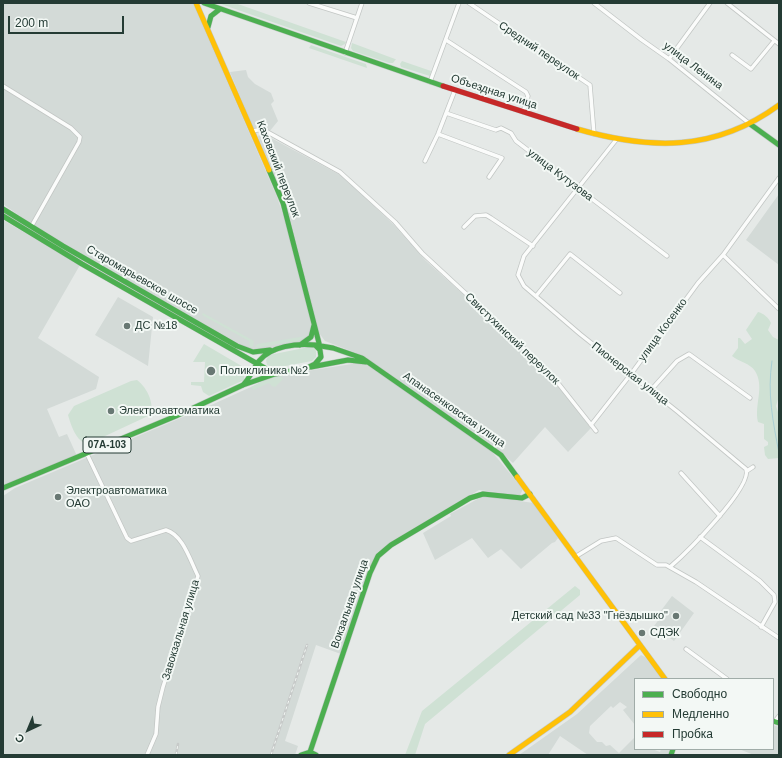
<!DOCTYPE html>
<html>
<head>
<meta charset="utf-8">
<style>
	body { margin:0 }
	#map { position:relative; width:782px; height:758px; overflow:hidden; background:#e5e9e7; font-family:Helvetica,sans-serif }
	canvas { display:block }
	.frame { position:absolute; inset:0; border:4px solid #243b34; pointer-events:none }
	.legend { position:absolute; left:634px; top:678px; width:140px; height:72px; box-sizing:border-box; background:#f3f8f5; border:1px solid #a0aca8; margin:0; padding:5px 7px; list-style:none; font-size:12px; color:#243b34 }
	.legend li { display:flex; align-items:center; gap:8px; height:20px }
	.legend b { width:20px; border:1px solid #a0aca8 }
	.north { position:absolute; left:8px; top:710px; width:40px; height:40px; -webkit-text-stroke:3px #f3f8f5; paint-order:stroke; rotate:224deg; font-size:11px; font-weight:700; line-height:16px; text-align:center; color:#243b34 }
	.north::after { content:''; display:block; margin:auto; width:14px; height:18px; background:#243b34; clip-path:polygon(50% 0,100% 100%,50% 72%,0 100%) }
	.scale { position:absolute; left:8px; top:16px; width:116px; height:18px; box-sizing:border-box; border:2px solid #243b34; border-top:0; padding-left:5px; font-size:12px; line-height:14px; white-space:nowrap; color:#243b34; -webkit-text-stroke:3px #f3f8f5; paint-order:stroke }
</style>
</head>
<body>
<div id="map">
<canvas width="782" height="758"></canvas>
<div class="frame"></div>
<ul class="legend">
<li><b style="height:5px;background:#4caf50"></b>Свободно</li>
<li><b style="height:5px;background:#ffc107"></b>Медленно</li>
<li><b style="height:5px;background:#c62828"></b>Пробка</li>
</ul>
<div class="north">С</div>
<div class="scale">200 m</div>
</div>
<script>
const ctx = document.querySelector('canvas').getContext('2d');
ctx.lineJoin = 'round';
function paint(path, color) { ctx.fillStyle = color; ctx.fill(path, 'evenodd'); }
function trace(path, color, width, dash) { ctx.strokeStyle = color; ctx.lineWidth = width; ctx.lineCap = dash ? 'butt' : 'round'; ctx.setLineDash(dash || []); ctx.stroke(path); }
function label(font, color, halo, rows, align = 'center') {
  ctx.font = font + ' Helvetica,sans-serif'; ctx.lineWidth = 4; ctx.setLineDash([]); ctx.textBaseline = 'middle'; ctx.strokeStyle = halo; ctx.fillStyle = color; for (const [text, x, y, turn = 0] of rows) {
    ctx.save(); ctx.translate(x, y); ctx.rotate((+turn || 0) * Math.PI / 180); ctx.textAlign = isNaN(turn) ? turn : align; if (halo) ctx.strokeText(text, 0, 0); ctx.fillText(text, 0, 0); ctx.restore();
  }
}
const built = new Path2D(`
	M 3,3 L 193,3 L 277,197 L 291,238 L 312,322 L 309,336 L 299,343 L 275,348 L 248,349 L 96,263 L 31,224 L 3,204 Z
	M 246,70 L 248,77 L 255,84 L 271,93 L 274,101 L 271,104 L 278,121 L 269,132 L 262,128 L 254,130 L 230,72 Z
	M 260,132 L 342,176 L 394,225 L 425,260 L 464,295 L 555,382 L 591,428 L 568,452 L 545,427 L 513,463 L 491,444 L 364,356 L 325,341 L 319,333 L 286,202 L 258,137 Z
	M 779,194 L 779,265 L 746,240 Z
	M 3,220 L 80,265 L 38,338 L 99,377 L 96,389 L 47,409 L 59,437 L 67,434 L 77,456 L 3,486 Z
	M 118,297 L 153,317 L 148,366 L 95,335 Z
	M 358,363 L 367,365 L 488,447 L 523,489 L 520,495 L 479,490 L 378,552 L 373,560 L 341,654 L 316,645 L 285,741 L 298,746 L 295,755 L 3,755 L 3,496 L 15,488 L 209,406 L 275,376 Z
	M 483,496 L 534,503 L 558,538 L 555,542 L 552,543 L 521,569 L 501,549 L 488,558 L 472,538 L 435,560 L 423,533 L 451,516 L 450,514 Z
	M 672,596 L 694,613 L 674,641 L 654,626 L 660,618 L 660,612 Z
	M 641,655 L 645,657 L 662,679 L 635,679 L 635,725 L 623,710 L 627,707 L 620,702 L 613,708 L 611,706 L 590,726 L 589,733 L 597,742 L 602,742 L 606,746 L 610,745 L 619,753 L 635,737 L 635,749 L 652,749 L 660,752 L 661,749 L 671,749 L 669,755 L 588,755 L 560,736 L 548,755 L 519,755 L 577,714 Z
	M 773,725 L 779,727 L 779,755 L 754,755 L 739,749 L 773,749 Z`);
const green = new Path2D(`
	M 218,3 L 235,3 L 346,42 L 345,44 L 341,46 Z
	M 352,43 L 395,59 L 396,59 L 393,63 L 389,63 L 353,51 L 351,48 Z
	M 311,45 L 366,64 L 367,68 L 309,48 Z
	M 402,61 L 431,71 L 430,76 L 401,67 L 400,64 Z
	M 758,312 C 763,313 769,318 771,323 L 768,330 L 773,337 L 779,340 L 779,396 L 776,406 L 779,415 L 779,458 L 768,459 L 765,455 L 764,447 L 768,445 L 768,442 L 764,439 L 764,424 L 758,422 C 754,405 765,387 755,371 C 750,363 739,362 732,356 L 738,348 L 738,338 L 740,338 L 745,344 L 752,339 L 746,330 Z
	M 203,313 L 254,341 L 253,347 L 250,347 L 249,341 L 202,315 Z
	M 306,336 L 298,341 L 255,348 L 257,344 Z
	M 204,344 L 245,368 L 244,380 L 209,396 L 203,392 L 201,386 L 191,385 L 191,382 L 204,382 L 205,362 L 193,362 Z
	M 309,347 L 314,348 L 316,351 L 316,357 L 312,361 L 275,368 L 267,365 L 266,360 L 269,355 Z
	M 281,376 L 283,379 L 275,387 L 272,386 L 269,383 L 253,390 L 251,387 L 271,377 Z
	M 137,380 C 147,387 157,407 148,416 L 88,444 C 76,442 71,425 68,415 L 74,406 L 131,381 Z
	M 575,586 L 580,590 L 580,595 L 425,724 L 415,755 L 405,755 L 422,711 Z`);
const stream = new Path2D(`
	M 772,361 C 767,393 773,422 779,453`);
const street = new Path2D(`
	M 309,3 L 357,18
	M 469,3 L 590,85 L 594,134
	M 594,3 L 642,40 L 669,59 L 750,124
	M 727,3 L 779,44
	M 446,40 L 526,92 L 528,96 L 523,112
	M 345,53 L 362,3
	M 732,55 L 751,69 L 774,41
	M 669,59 L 710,3
	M 430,82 L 459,3
	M 3,86 L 71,128 L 80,137 L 79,142 L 31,227
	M 446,113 L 496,130 L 501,128 L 511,133 L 516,141 L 667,256
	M 253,131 L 262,129 L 340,172 L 395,222 L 422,253 L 501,326 L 554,378 L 596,431
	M 438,134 L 502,158 L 489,177
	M 616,140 L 524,256 L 518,275 L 524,286 L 580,334 L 678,412 L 746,469 C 753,487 685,554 670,567
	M 425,161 L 438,134 L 455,90
	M 464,227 L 475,216 L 486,215 L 491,218 L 533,246
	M 723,255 L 779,309
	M 536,296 L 570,254 L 620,293
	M 651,390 L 677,361 L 689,354 L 750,398
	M 591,425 L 631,374 L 698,283 L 723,255 L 779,178
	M 87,454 L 127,538 L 131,541 L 166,530 C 183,535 190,560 198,576 L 163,687 L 158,707 L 156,734 L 147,755
	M 747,471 L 753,467
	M 681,473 L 720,516
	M 700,537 L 760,581 L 774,595 L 775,602 L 761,627
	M 575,557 L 601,541 L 616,538 L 657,565 L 666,565 L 696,582 L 779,638
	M 686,649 L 727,679
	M 775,721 L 779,716`);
const fast = new Path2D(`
	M 204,3 L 443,86
	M 208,27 L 211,16 L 220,9
	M 750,124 L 779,145
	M 269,170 L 283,203 L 320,347
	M 3,209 L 63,246 L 237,346 L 253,352 L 270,350
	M 3,216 L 82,264 L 270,371
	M 300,345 L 311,337 L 314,325
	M 315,345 L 333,348 L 362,358 L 501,455 L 517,477
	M 311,367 L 348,360 L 366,362
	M 3,488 L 176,416 L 243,385 L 275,374 L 307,368 L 315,364 L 321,357 L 320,350 L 315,345 C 297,343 271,346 259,361 C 253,369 250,378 243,385
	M 773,721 L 779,723
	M 310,752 L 370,573 L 378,556 L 391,545 L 470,498 L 483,494 L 522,498 L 530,494
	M 301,755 L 310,752 L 316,755
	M 671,755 L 673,749`);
const slow = new Path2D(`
	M 196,3 L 269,170
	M 577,129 C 650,150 715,152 779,105
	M 517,477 L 665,679
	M 509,755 L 570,712 L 639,646`);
const jam = new Path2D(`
	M 443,86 L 577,129`);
const rail = new Path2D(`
	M 176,755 L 178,744
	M 271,755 L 307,645`);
const markers = [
	[127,326,4,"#687873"],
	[211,371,5,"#687873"],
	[111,411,4,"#687873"],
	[58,497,4,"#687873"],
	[676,616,4,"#687873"],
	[642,633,4,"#687873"]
];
const shields = [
	[107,445,48]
];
const shieldNames = [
	["07А-103",107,445]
];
const streetNames = [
	["Средний переулок",539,51,34],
	["улица Ленина",693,66,37],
	["Объездная улица",494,92,18],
	["Каховский переулок",278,169,69],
	["улица Кутузова",560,175,37],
	["Старомарьевское шоссе",142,280,30],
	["улица Косенко",663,330,-54],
	["Свистухинский переулок",512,339,44],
	["Пионерская улица",630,374,38],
	["Апанасенковская улица",454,410,35],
	["Вокзальная улица",350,604,-71],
	["Завокзальная улица",181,630,-73]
];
const poiNames = [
	["ДС №18",135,326],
	["Поликлиника №2",220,371],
	["Электроавтоматика",119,411],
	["Электроавтоматика",66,491],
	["ОАО",66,504],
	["Детский сад №33 \"Гнёздышко\"",668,616,"right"],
	["СДЭК",650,633]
];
paint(built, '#d3dad7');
paint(green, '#cfe1d4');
trace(stream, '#a9cfd3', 1);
trace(street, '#c2c6c4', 5);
trace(fast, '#c0c7c4', 6);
trace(slow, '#c0c7c4', 6);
trace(jam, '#c0c7c4', 6);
trace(street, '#fbfcfb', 3.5);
trace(fast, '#4caf50', 5);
trace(slow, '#ffc107', 5);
trace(jam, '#c62828', 5);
trace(rail, '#c7cac9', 2.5);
trace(rail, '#f3f8f5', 1, [3]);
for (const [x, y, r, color] of markers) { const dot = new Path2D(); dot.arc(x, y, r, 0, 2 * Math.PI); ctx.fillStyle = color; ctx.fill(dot); trace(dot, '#f3f8f5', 1.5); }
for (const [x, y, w] of shields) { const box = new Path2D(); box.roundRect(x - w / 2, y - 8, w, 16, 3); ctx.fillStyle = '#f3f8f5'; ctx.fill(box); trace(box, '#243b34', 1); }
label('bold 10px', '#243b34', null, shieldNames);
label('11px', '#243b34', '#f3f8f5', streetNames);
label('11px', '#243b34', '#f3f8f5', poiNames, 'left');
</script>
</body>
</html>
